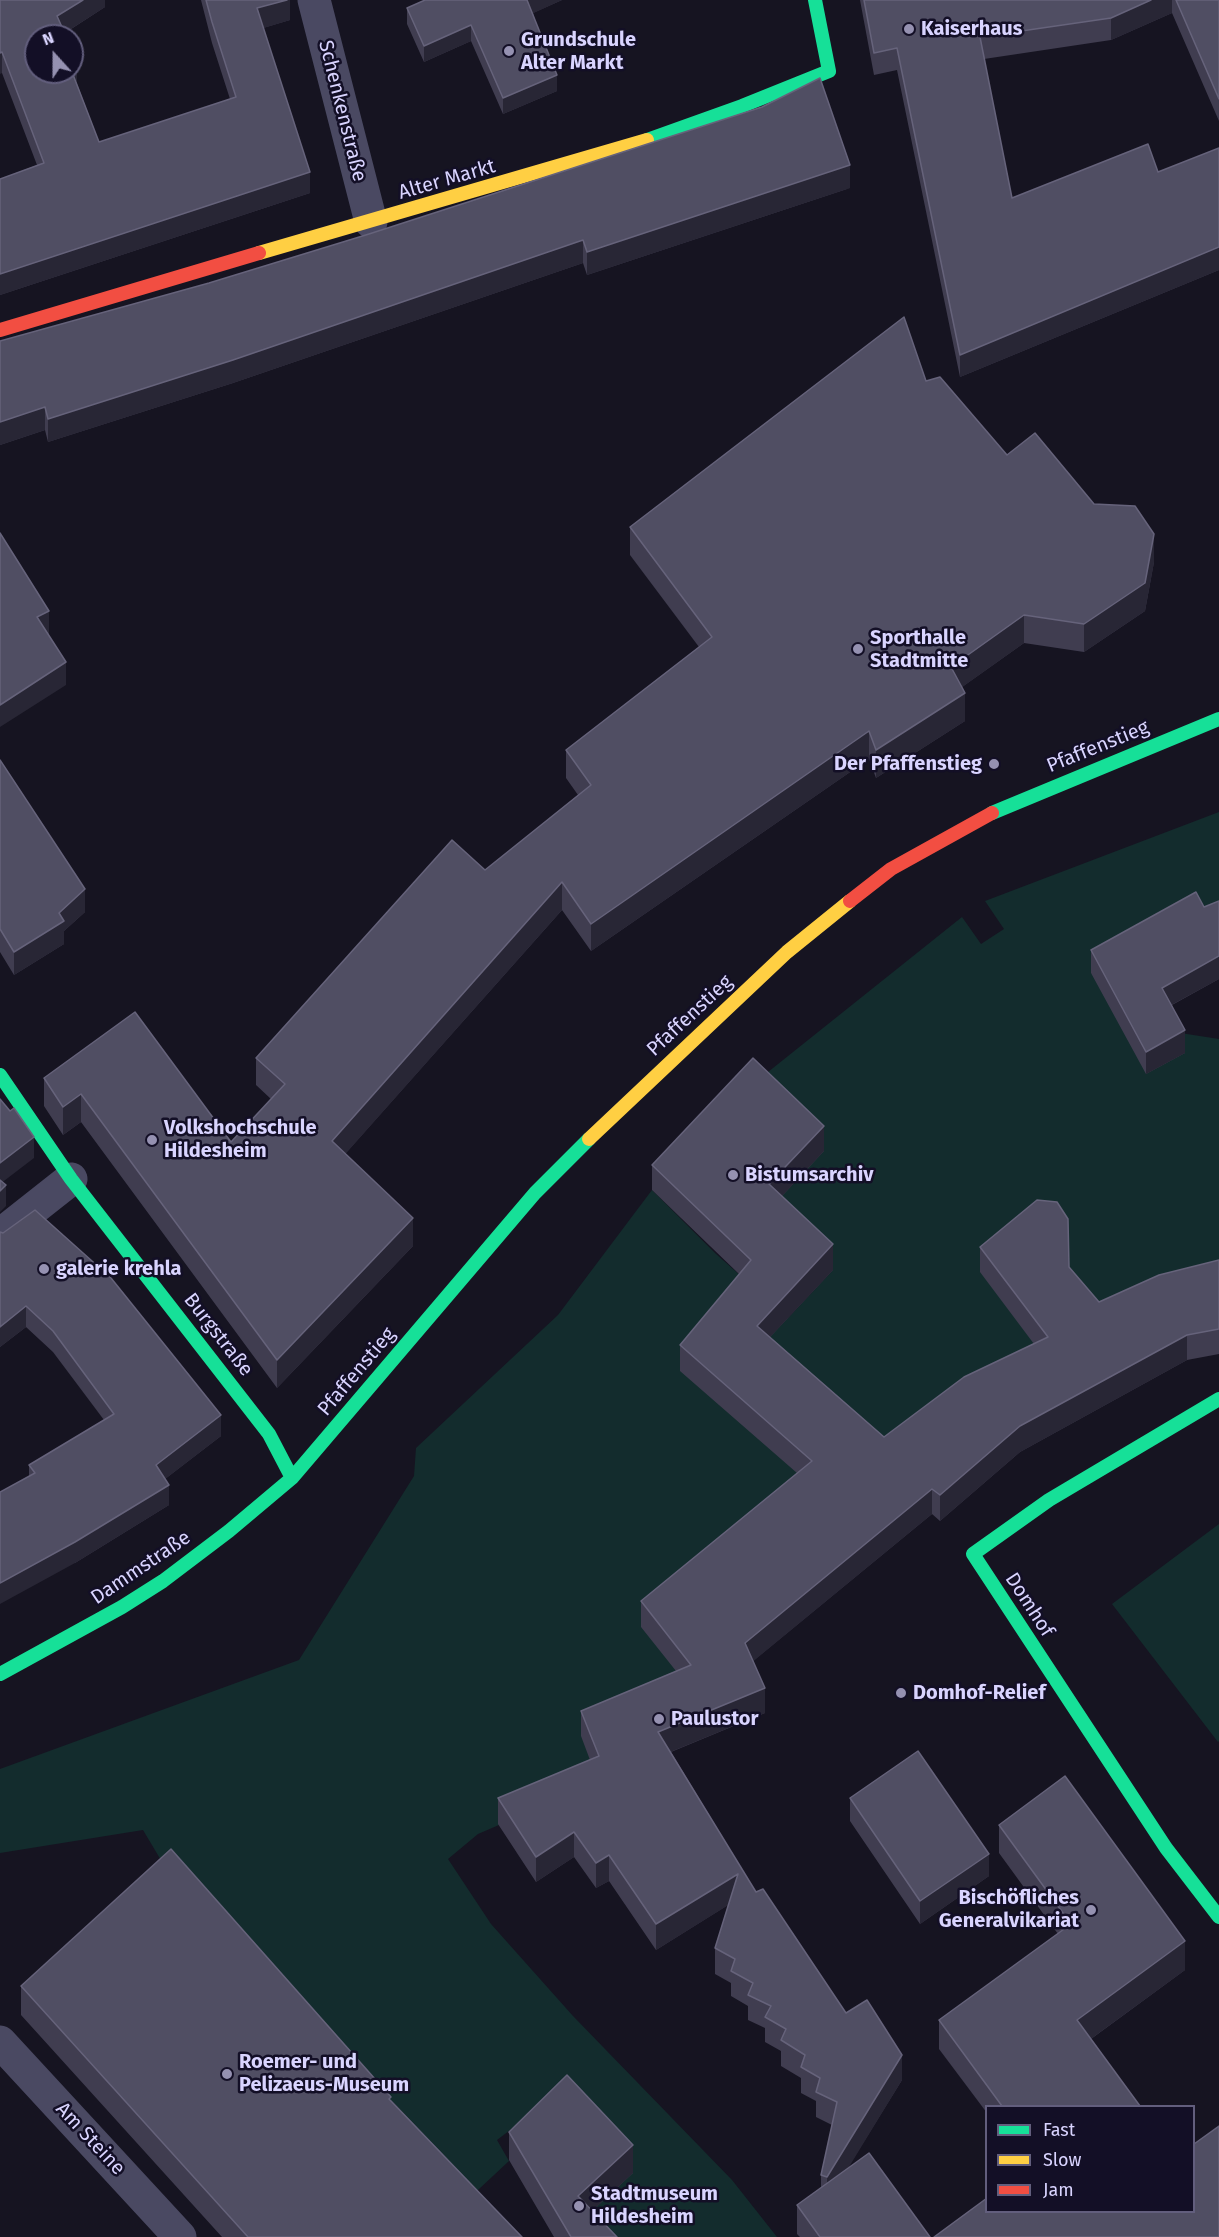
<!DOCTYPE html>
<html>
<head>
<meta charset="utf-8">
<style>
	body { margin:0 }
	#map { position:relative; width:1219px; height:2237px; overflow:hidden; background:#161421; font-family:"Fira Sans",sans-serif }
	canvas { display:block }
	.legend { position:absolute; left:985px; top:2105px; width:210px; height:108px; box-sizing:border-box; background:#130f26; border:2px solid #625e7d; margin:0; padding:8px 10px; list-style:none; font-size:18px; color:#d9d4ff }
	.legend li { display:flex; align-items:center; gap:12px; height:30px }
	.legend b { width:30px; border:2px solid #625e7d }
	.north { position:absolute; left:24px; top:24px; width:60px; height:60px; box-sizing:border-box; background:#130f26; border:2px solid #625e7d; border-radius:50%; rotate:339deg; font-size:16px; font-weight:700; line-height:24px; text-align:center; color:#d9d4ff }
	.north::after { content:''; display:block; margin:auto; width:21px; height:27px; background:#9591b1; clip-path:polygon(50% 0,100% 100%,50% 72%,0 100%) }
</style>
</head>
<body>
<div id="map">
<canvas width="1219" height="2237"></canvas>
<ul class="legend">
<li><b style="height:8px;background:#16e098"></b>Fast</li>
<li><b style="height:8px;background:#ffcf43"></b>Slow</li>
<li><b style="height:8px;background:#f24e42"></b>Jam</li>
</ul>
<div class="north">N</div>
</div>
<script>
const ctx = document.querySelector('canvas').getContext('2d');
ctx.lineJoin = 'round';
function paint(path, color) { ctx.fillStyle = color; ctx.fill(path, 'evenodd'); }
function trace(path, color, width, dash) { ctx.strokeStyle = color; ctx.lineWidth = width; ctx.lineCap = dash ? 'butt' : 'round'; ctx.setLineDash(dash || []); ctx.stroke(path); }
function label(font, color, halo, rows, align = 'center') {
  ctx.font = font + ' "Fira Sans",sans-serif'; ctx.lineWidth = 5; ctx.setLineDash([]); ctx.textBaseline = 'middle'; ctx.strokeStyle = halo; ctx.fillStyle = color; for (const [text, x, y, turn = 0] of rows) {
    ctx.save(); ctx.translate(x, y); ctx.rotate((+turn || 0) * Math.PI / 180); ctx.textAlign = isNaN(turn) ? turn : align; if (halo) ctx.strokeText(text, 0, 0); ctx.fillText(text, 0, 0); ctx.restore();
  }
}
const green = new Path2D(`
	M 1219,812 L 1219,924 L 1091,973 L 1174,1032 L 1219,1039 L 1219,1286 L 1048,1363 L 812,1487 L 691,1691 L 599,1782 L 478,1834 L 448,1859 L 491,1924 L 573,2016 L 732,2180 L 777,2237 L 590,2237 L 518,2124 L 497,2140 L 509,2161 L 463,2204 L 171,1877 L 143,1830 L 0,1853 L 0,1769 L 299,1660 L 414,1476 L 416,1448 L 558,1315 L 652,1190 L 715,1253 L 788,1318 L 833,1270 L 769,1210 L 753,1084 L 962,917 L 981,944 L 1004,929 L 985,901 Z
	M 1219,1524 L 1219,1741 L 1218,1742 L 1112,1604 Z`);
const street = new Path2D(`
	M 314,0 L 371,222
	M 0,1235 L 71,1179
	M 0,2042 L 180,2237`);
const fast = new Path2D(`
	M 647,140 L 742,106 L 829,71 L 815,0
	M 992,813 L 1219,719
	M 0,1075 L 71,1179 L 269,1434 L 292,1478
	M 1219,1399 L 1049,1500 L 973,1554 L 1166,1848 L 1219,1917
	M 0,1674 L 122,1607 L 163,1581 L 229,1531 L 292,1478 L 535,1193 L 589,1139`);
const slow = new Path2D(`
	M 259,253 L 647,140
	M 589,1139 L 787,952 L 850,901`);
const jam = new Path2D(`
	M 0,330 L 259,253
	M 850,901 L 891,869 L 992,813`);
const wall = new Path2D(`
	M 0,0 L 105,0 L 105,7 L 65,33 L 77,81 L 76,81 L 99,142 L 230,99 L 212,43 L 201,0 L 290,0 L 290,20 L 263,28 L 310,193 L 0,295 L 0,179 L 37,165 L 2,73 Z
	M 425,0 L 562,0 L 533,13 L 557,91 L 503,114 L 471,41 L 424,62 L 407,24 L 407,8 Z
	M 860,0 L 1219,0 L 1219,121 L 1172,13 L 1111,40 L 984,59 L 1012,198 L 1158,172 L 1219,148 L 1219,270 L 960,377 L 897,70 L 874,75 Z
	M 850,188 L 587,275 L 583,263 L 233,383 L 48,442 L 45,430 L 0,445 L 0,341 Z
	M 926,381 L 1007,455 L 1094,504 L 1154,562 L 1145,611 L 1084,652 L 1024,643 L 962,687 L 965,721 L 876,778 L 869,759 L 591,951 L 562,910 L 345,1154 L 413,1246 L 277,1388 L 81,1122 L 63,1135 L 44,1106 L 44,1078 L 231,1142 L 271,1099 L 256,1085 L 256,1058 L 578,795 L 566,778 L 566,750 L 699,647 L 630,555 L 630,527 Z
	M 0,760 L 85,912 L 64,931 L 64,944 L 14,975 L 0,952 Z
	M 1091,950 L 1219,979 L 1172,1005 L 1185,1053 L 1146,1074 L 1091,973 Z
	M 824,1151 L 782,1196 L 833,1270 L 770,1337 L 884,1437 L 1034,1344 L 980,1272 L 980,1247 L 1069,1267 L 1099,1302 L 1219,1260 L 1219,1354 L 1187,1360 L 1020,1452 L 940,1521 L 932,1514 L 753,1661 L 765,1713 L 671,1752 L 756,1892 L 846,2013 L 902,2080 L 847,2169 L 930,2237 L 800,2237 L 797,2234 L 797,2205 L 821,2188 L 821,2175 L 832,2125 L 816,2117 L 816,2101 L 801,2093 L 801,2078 L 781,2066 L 781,2051 L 765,2042 L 765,2028 L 748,2020 L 748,2006 L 731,1996 L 731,1983 L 715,1974 L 715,1948 L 728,1905 L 656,1950 L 609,1881 L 596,1888 L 574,1857 L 536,1882 L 498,1824 L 498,1798 L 590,1760 L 581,1736 L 581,1711 L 676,1671 L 641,1627 L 641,1601 L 797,1473 L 680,1371 L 680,1345 L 739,1274 L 652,1190 L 652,1165 Z
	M 0,1232 L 221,1436 L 165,1479 L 169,1505 L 75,1563 L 29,1476 L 29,1465 L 104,1420 L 53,1352 L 26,1327 L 0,1347 Z
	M 850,1798 L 989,1876 L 920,1924 L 850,1821 Z
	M 999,1825 L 1185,1970 L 1091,2039 L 1140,2106 L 987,2106 L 987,2113 L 939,2049 L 939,2020 L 1058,1934 L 999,1853 Z
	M 21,1986 L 391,2100 L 522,2237 L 222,2237 L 21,2015 Z
	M 509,2132 L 633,2173 L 592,2211 L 617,2237 L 554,2237 L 509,2160 Z`);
const shadedWall = new Path2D(`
	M 83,0 L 105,0 L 105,7 L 60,36 L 57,16 Z
	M 287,0 L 290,0 L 290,20 L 257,30 L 257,8 Z
	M 527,0 L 562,0 L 527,16 Z
	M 1151,0 L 1172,0 L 1172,13 L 1111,40 L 1111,18 Z
	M 471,25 L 471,41 L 424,62 L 424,46 Z
	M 2,52 L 2,73 L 0,74 L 0,53 Z
	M 77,60 L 77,81 L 68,84 L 72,72 L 72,62 Z
	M 557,75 L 557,91 L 503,114 L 503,98 Z
	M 850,165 L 850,188 L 587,275 L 587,252 Z
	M 310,172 L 310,193 L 0,295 L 0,274 Z
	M 583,240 L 583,263 L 233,383 L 48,442 L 48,419 Z
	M 1219,247 L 1219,270 L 960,377 L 960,355 Z
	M 45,407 L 45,430 L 0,445 L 0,422 Z
	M 1154,534 L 1154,562 L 1145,611 L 1084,652 L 1084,624 Z
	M 49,611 L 49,634 L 37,640 L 37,617 Z
	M 1024,615 L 1024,643 L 951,695 L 951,667 Z
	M 66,662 L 66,685 L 0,727 L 0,705 Z
	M 965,693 L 965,721 L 876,778 L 876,750 Z
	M 869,731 L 869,759 L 591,951 L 591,924 Z
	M 562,882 L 562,910 L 332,1169 L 332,1141 Z
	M 85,889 L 85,912 L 64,931 L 64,944 L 14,975 L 14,952 Z
	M 1219,956 L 1219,979 L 1162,1010 L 1162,988 Z
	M 1185,1030 L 1185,1053 L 1146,1074 L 1146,1052 Z
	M 81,1094 L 81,1122 L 63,1135 L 63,1107 Z
	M 824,1126 L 824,1151 L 769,1210 L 769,1184 Z
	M 34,1137 L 34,1158 L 0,1184 L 0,1163 Z
	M 6,1185 L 6,1206 L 0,1212 L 0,1191 Z
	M 413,1218 L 413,1246 L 277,1388 L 277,1360 Z
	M 833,1244 L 833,1270 L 757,1351 L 757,1326 Z
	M 26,1306 L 26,1327 L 0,1347 L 0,1327 Z
	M 1187,1335 L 1187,1360 L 1020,1452 L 940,1521 L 940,1495 L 1020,1426 Z
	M 221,1415 L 221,1436 L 156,1486 L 156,1465 Z
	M 169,1485 L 169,1505 L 75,1563 L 0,1604 L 0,1583 Z
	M 932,1489 L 932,1514 L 745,1668 L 745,1643 Z
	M 765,1688 L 765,1713 L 658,1757 L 658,1732 Z
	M 574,1832 L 574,1857 L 536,1882 L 536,1857 Z
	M 989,1854 L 989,1876 L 920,1924 L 920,1901 Z
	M 609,1855 L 609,1881 L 596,1888 L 596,1863 Z
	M 738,1874 L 738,1899 L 656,1950 L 656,1924 Z
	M 1185,1941 L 1185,1970 L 1077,2049 L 1077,2020 Z
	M 902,2055 L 902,2080 L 827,2203 L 827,2177 Z
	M 633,2145 L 633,2173 L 578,2224 L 578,2196 Z`);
const building = new Path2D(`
	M 0,0 L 83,0 L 57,16 L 66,36 L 36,36 L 36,72 L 72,72 L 99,142 L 236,97 L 212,22 L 206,0 L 287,0 L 257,8 L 310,172 L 0,274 L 0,179 L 44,163 L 2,52 L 0,53 Z
	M 425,0 L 527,0 L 557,75 L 503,98 L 471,25 L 424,46 L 407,8 Z
	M 864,0 L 1151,0 L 1111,18 L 980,37 L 1012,198 L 1148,144 L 1158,172 L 1219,148 L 1219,247 L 960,355 L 897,48 L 874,53 Z
	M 1176,0 L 1219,0 L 1219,99 Z
	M 72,48 L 77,60 L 72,62 Z
	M 820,78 L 850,165 L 587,252 L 583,240 L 233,360 L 48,419 L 45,407 L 0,422 L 0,341 L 209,283 L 369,234 L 762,107 Z
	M 904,317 L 926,381 L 940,377 L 1007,455 L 1035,433 L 1094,504 L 1135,506 L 1154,534 L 1145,583 L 1084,624 L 1024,615 L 951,667 L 965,693 L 876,750 L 869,731 L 591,924 L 562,882 L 332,1141 L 413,1218 L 277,1360 L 81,1094 L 63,1107 L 44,1078 L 135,1012 L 231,1142 L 285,1084 L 256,1058 L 452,840 L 485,870 L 591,785 L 566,750 L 712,637 L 630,527 Z
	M 0,533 L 49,611 L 37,617 L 66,662 L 0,705 Z
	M 0,760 L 85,889 L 59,913 L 64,921 L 14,952 L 0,929 Z
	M 1196,892 L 1204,907 L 1219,901 L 1219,956 L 1162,988 L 1185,1030 L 1146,1052 L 1091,950 Z
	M 753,1058 L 824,1126 L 769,1184 L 833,1244 L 757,1326 L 884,1437 L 964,1377 L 1048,1337 L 980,1247 L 1037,1200 L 1057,1202 L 1068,1219 L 1069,1267 L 1099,1302 L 1159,1275 L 1219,1260 L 1219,1329 L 1187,1335 L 1020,1426 L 940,1495 L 932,1489 L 745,1643 L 765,1688 L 658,1732 L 756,1892 L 763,1889 L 846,2013 L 867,2000 L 902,2055 L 827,2177 L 821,2175 L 837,2102 L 816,2092 L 820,2078 L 801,2067 L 805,2055 L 781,2040 L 786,2029 L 765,2017 L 771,2006 L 748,1995 L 753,1983 L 731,1971 L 735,1959 L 715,1948 L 738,1874 L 656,1924 L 609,1855 L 596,1863 L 574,1832 L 536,1857 L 498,1798 L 599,1756 L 581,1711 L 691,1665 L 641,1601 L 812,1461 L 680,1345 L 751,1260 L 652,1165 Z
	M 0,1099 L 10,1111 L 14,1108 L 34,1137 L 0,1163 Z
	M 0,1180 L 6,1185 L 0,1191 Z
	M 35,1210 L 111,1278 L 221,1415 L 156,1465 L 169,1485 L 75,1542 L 0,1583 L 0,1492 L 35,1473 L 29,1465 L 114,1414 L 53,1331 L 26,1306 L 0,1327 L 0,1232 L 3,1233 Z
	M 918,1751 L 989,1854 L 920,1901 L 850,1798 Z
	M 1065,1776 L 1185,1941 L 1077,2020 L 1140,2106 L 1002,2106 L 939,2020 L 1071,1924 L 999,1825 Z
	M 171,1849 L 391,2097 L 389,2099 L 522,2237 L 248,2237 L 21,1986 Z
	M 567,2075 L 633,2145 L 578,2196 L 617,2237 L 571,2237 L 509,2132 Z
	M 1219,2126 L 1219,2237 L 934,2237 L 987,2198 L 987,2211 L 1194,2211 L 1194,2144 Z
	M 869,2153 L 930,2237 L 820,2237 L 797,2205 Z`);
const markers = [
	[909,29,6,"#9591b1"],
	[509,51,6,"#9591b1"],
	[858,649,6,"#9591b1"],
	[994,764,6,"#9591b1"],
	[152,1140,6,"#9591b1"],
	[733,1175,6,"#9591b1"],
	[44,1269,6,"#9591b1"],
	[901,1693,6,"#9591b1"],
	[659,1719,6,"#9591b1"],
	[1091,1910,6,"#9591b1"],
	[227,2074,6,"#9591b1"],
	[579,2206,6,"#9591b1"]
];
const poiNames = [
	["Kaiserhaus",921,29],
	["Grundschule",521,40],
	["Alter Markt",521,63],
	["Sporthalle",870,638],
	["Stadtmitte",870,661],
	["Der Pfaffenstieg",982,764,"right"],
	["Volkshochschule",164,1128],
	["Hildesheim",164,1151],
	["Bistumsarchiv",745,1175],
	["galerie krehla",56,1269],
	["Domhof-Relief",913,1693],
	["Paulustor",671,1719],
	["Bischöfliches",1079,1898,"right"],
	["Generalvikariat",1079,1921,"right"],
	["Roemer- und",239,2062],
	["Pelizaeus-Museum",239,2085],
	["Stadtmuseum",591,2194],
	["Hildesheim",591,2217]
];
const streetNames = [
	["Schenkenstraße",342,111,76],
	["Alter Markt",447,180,-16],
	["Pfaffenstieg",1098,747,-22],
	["Pfaffenstieg",690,1016,-43],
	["Burgstraße",218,1335,52],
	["Pfaffenstieg",357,1372,-50],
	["Dammstraße",141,1568,-34],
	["Domhof",1029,1605,57],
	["Am Steine",90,2139,47]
];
paint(green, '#132c2d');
trace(street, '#4a4962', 33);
trace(fast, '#16e098', 14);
trace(slow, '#ffcf43', 14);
trace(jam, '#f24e42', 14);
paint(wall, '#403d50');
paint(shadedWall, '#282635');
paint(building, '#504e63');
trace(building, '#66637b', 1.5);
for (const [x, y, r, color] of markers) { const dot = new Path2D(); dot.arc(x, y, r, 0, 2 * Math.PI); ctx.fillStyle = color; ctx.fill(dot); trace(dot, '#130f26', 2); }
label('bold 20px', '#d9d4ff', '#130f26', poiNames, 'left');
label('20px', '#d9d4ff', '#130f26', streetNames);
</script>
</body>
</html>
